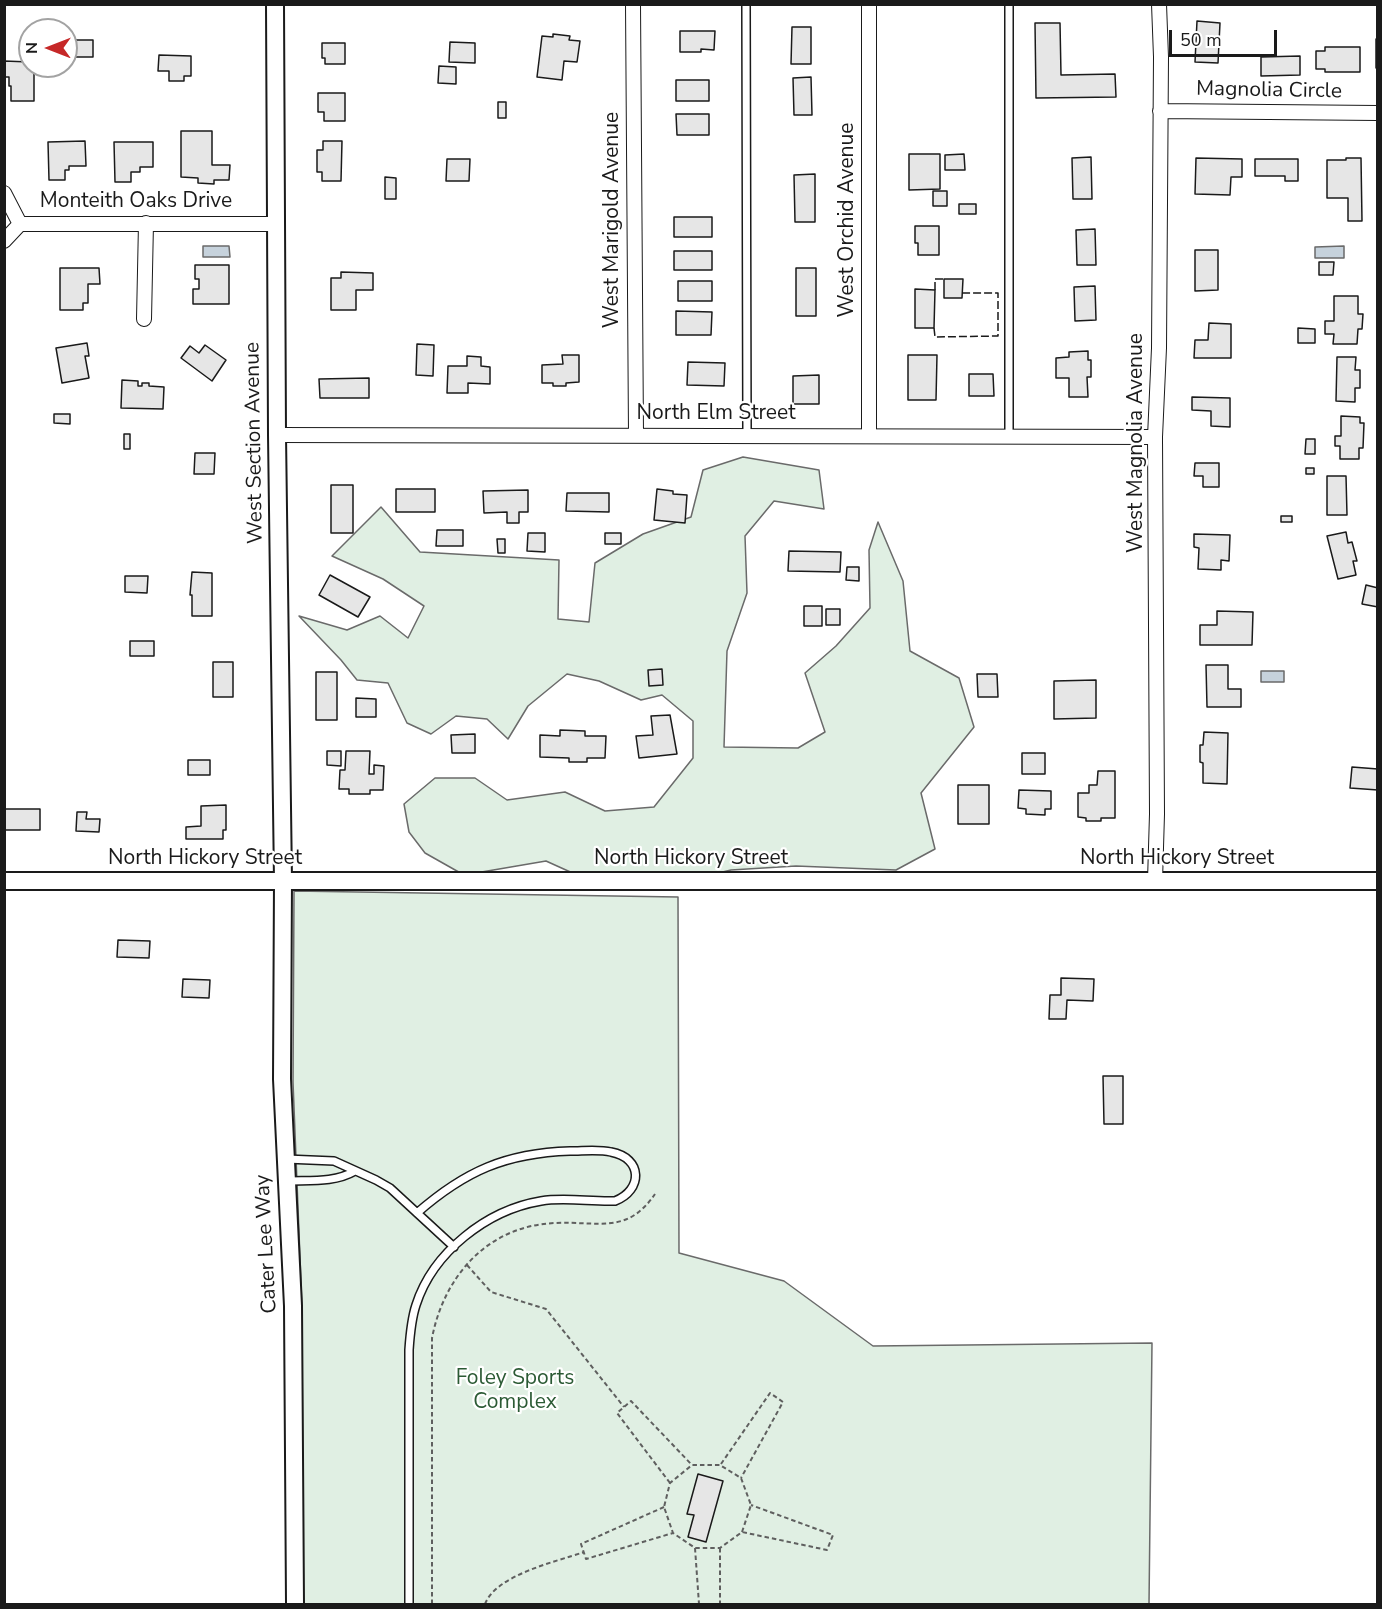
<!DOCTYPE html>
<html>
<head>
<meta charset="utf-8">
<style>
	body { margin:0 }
	#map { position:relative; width:1382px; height:1609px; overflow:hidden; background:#fff; font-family:"Nunito Sans",sans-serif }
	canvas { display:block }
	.frame { position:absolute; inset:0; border:6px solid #1a1a1a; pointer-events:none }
	.north { position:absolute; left:18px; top:18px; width:60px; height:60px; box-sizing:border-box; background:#fff; border:2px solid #a3a3a3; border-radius:50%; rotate:270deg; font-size:16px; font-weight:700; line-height:24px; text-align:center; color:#1a1a1a }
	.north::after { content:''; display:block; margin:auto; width:21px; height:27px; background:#c62828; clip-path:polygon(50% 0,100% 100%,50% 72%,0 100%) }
	.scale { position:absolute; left:1169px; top:30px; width:108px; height:27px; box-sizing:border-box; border:3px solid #1a1a1a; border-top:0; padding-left:8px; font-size:18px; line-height:21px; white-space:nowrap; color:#1a1a1a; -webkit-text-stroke:4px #fff; paint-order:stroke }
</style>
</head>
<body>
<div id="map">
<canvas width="1382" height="1609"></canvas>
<div class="frame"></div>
<div class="north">N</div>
<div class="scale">50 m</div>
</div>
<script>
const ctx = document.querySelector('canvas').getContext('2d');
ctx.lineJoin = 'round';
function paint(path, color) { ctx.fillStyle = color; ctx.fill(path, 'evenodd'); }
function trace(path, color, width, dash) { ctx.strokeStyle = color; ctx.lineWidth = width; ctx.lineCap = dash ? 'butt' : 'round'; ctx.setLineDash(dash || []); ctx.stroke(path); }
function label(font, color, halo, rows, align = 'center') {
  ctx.font = font + ' "Nunito Sans",sans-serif'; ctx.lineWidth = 4.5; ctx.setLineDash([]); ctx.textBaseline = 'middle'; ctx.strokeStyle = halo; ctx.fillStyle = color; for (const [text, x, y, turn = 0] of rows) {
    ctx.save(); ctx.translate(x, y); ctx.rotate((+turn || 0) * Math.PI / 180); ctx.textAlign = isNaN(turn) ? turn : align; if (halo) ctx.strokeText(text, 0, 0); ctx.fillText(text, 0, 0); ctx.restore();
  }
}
const green = new Path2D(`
	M 743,457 L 819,470 L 824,509 L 774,501 L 745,536 L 747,593 L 727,651 L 724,747 L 798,748 L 825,732 L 805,673 L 836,646 L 870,608 L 869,550 L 878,522 L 903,581 L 910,651 L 959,678 L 974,727 L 921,793 L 935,849 L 896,870 L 796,866 L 731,870 L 655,888 L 577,875 L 546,861 L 464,875 L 425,853 L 409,832 L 404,804 L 435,778 L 475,778 L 507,800 L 565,792 L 605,811 L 654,807 L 693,758 L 693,721 L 662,695 L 641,700 L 599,681 L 567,674 L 528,706 L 508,739 L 487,719 L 456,716 L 431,734 L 407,723 L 388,683 L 357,680 L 341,660 L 299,616 L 347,630 L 380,616 L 408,638 L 424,606 L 383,579 L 332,556 L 381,507 L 420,552 L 559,560 L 558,619 L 589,622 L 595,563 L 643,534 L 691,517 L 703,470 Z
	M 294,891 L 678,897 L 679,1253 L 784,1281 L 873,1346 L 1152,1343 L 1149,1604 L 303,1604 L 302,1308 L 293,1082 Z`);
const water = new Path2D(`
	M 203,246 L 229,246 L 230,257 L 203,257 Z
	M 1344,246 L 1344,258 L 1315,258 L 1315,247 Z
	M 1261,671 L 1284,671 L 1284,682 L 1261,682 Z`);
const building = new Path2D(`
	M 1197,21 L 1220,23 L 1218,63 L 1195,62 Z
	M 1035,23 L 1060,23 L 1061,75 L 1115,74 L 1116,97 L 1036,98 Z
	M 792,27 L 811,27 L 811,64 L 791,64 Z
	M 680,31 L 715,31 L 714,50 L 701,49 L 701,52 L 680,52 Z
	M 553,34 L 570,36 L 569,40 L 580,41 L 577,62 L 564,61 L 562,80 L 537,77 L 542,36 L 553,37 Z
	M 1376,39 L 1378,39 L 1378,68 L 1376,68 Z
	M 74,40 L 93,40 L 93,57 L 74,57 Z
	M 450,42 L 475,43 L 475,63 L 449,62 Z
	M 322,43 L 345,43 L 345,64 L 325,64 L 325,58 L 322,58 Z
	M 1325,47 L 1360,47 L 1360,72 L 1325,72 L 1325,69 L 1316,69 L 1316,51 L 1325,51 Z
	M 159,55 L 191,56 L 191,76 L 184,76 L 184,81 L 169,81 L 169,71 L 158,71 Z
	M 1300,56 L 1300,75 L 1261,76 L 1261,57 Z
	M 4,61 L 30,62 L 30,66 L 34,66 L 34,101 L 11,101 L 11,86 L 9,86 L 9,77 L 4,77 Z
	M 439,66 L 456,67 L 456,84 L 438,83 Z
	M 811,77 L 812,115 L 794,115 L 793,78 Z
	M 676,80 L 709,80 L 709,101 L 676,101 Z
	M 318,93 L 345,93 L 345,121 L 324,121 L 324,112 L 318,112 Z
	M 498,102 L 506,102 L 506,118 L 498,118 Z
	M 676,114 L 709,114 L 709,135 L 677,135 Z
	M 181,131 L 212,131 L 212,165 L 230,165 L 229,180 L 214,180 L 214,184 L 198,183 L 198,178 L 181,177 Z
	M 85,141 L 86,166 L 69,166 L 69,170 L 65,170 L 65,180 L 49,180 L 48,142 Z
	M 323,141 L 342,141 L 341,181 L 322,181 L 322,172 L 317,172 L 317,150 L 323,150 Z
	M 114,142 L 153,142 L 153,167 L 140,167 L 140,172 L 131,172 L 131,182 L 115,182 Z
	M 909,154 L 940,154 L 940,189 L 909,190 Z
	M 964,154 L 965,170 L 945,170 L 945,155 Z
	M 1091,157 L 1092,199 L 1073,199 L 1072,158 Z
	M 1196,158 L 1242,159 L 1242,177 L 1231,177 L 1230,195 L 1195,194 Z
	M 1346,158 L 1361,158 L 1362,221 L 1348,221 L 1348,198 L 1327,198 L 1327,160 L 1346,160 Z
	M 447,159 L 470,159 L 469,181 L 446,181 Z
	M 1255,159 L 1298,159 L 1298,181 L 1285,181 L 1285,176 L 1255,176 Z
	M 815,174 L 815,222 L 795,222 L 794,175 Z
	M 385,177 L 396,178 L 396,199 L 385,199 Z
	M 933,191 L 947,191 L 947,206 L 933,206 Z
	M 959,204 L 976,204 L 976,214 L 959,214 Z
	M 674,217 L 712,217 L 712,237 L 674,237 Z
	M 915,226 L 939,226 L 939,255 L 918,255 L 918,243 L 915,243 Z
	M 1095,229 L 1096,265 L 1077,265 L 1076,230 Z
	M 1195,250 L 1218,250 L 1218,290 L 1195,291 Z
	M 674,251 L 712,251 L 712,270 L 674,270 Z
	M 1319,262 L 1334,262 L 1333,275 L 1319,275 Z
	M 195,265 L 229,265 L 229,304 L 193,304 L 193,289 L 199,289 L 199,279 L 195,279 Z
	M 60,268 L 99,268 L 100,284 L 88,284 L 88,303 L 83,303 L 83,310 L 60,310 Z
	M 796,268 L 816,268 L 816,316 L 796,316 Z
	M 341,272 L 373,273 L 373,290 L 356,290 L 356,310 L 331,310 L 331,278 L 341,278 Z
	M 944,279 L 963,279 L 962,298 L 944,298 Z
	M 678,281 L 712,281 L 712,301 L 678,301 Z
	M 1095,286 L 1096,320 L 1075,321 L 1074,287 Z
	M 915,289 L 935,290 L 934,328 L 915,328 Z
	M 1334,296 L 1358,296 L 1358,314 L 1363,314 L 1362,329 L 1358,329 L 1357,344 L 1333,344 L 1334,334 L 1325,334 L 1325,321 L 1334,321 Z
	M 676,311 L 712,312 L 711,335 L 676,335 Z
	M 1209,323 L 1231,324 L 1231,358 L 1194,358 L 1195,340 L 1208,340 Z
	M 1298,328 L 1315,329 L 1315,343 L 1298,343 Z
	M 87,343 L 89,356 L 85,356 L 89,378 L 62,383 L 56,348 Z
	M 417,344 L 434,345 L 433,376 L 416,375 Z
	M 205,345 L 226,360 L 212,381 L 181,358 L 190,346 L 199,353 Z
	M 1088,351 L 1088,360 L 1091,360 L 1091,377 L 1087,377 L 1088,397 L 1069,397 L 1069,378 L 1056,378 L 1056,358 L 1069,357 L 1069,352 Z
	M 562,355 L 579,355 L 579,382 L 566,383 L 566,386 L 553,386 L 553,383 L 542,383 L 542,365 L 563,364 Z
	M 908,355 L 937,355 L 936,400 L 908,400 Z
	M 467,356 L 481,357 L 481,366 L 490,367 L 490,384 L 468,383 L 468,393 L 447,393 L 448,366 L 467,366 Z
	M 1337,357 L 1356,357 L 1355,370 L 1360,370 L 1360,388 L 1355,388 L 1355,402 L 1336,401 Z
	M 688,362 L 725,363 L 724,386 L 687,385 Z
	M 969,374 L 993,374 L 994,396 L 969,396 Z
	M 819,375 L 819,404 L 793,404 L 793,376 Z
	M 369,378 L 369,398 L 320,398 L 319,379 Z
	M 122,380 L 138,381 L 138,386 L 142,386 L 142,383 L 149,383 L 149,386 L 164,387 L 163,409 L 121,408 Z
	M 1192,397 L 1230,398 L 1230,427 L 1211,426 L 1211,411 L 1192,410 Z
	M 54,414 L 70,414 L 70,424 L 54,423 Z
	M 1341,416 L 1360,417 L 1360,423 L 1364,423 L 1363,448 L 1359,448 L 1359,459 L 1340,459 L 1340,446 L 1335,446 L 1335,436 L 1341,436 Z
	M 124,434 L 130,434 L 130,449 L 124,449 Z
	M 1306,439 L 1315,439 L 1315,454 L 1305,454 Z
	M 195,453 L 215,453 L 214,474 L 194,474 Z
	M 1195,463 L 1219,463 L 1219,487 L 1203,487 L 1203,476 L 1194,476 Z
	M 1306,468 L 1314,468 L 1314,474 L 1306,474 Z
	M 1327,476 L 1346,476 L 1347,515 L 1327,515 Z
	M 331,485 L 353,485 L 353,533 L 331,533 Z
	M 396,489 L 435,489 L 435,512 L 396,512 Z
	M 657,489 L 673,491 L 673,494 L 687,495 L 685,523 L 654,520 Z
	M 528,490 L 528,512 L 519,512 L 519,523 L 507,523 L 507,512 L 484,513 L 483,491 Z
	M 567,493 L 609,493 L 609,512 L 566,511 Z
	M 1281,516 L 1292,516 L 1292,522 L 1281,522 Z
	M 437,530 L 463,530 L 463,546 L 436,546 Z
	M 1346,532 L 1348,543 L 1352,542 L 1357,561 L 1353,561 L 1356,575 L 1338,579 L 1327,536 Z
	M 528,533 L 545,533 L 545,552 L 527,551 Z
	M 605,533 L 621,533 L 621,544 L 605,544 Z
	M 1194,534 L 1230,535 L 1229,561 L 1221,560 L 1221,570 L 1198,569 L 1199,548 L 1194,547 Z
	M 497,539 L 505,539 L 505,553 L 498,553 Z
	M 789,551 L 841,552 L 840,572 L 788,571 Z
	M 847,567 L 859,567 L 859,581 L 846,580 Z
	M 192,572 L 212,573 L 212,616 L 192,616 L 192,595 L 190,595 Z
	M 330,575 L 370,597 L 358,617 L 319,595 Z
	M 125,576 L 148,576 L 147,593 L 125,592 Z
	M 1366,585 L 1378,588 L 1378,607 L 1362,604 Z
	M 804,606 L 822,606 L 822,626 L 804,626 Z
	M 826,609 L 840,609 L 840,625 L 826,625 Z
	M 1217,611 L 1253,612 L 1252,645 L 1200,645 L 1200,625 L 1217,625 Z
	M 130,641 L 154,641 L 154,656 L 130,656 Z
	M 213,662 L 233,662 L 233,697 L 213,697 Z
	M 1206,665 L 1228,665 L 1228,689 L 1241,689 L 1241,707 L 1207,707 Z
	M 662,669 L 663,685 L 649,686 L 648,670 Z
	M 316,672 L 337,672 L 337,720 L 316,720 Z
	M 977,674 L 997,674 L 998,697 L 978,697 Z
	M 1096,680 L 1096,718 L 1054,719 L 1054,681 Z
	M 356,698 L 376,699 L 376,717 L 356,717 Z
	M 670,715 L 677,754 L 639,758 L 636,736 L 653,735 L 651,716 Z
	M 560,730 L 585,731 L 585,736 L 606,736 L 605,758 L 587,758 L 587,762 L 569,762 L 569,758 L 540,757 L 540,735 L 560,736 Z
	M 1204,732 L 1228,733 L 1227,784 L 1203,783 L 1203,763 L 1200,762 L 1200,745 L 1203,745 Z
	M 475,734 L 475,753 L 452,753 L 451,735 Z
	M 327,751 L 341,751 L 341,766 L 327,765 Z
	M 346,751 L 370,751 L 369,774 L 374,774 L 374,765 L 384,766 L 383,790 L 370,790 L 370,794 L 349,794 L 349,789 L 339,789 L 340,770 L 345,770 Z
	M 1022,753 L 1045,753 L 1045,774 L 1022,774 Z
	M 188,760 L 210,760 L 210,775 L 188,775 Z
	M 1352,767 L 1378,769 L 1378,790 L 1350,788 Z
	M 1098,771 L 1115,771 L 1115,818 L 1101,818 L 1101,821 L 1086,821 L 1086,818 L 1078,817 L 1078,793 L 1089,793 L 1089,785 L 1097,785 Z
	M 958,785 L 989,785 L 989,824 L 958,824 Z
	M 1019,790 L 1051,791 L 1051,809 L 1045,809 L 1045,815 L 1026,814 L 1026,809 L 1018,808 Z
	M 226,805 L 226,830 L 223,830 L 223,839 L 186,839 L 186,827 L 201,826 L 201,806 Z
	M 4,809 L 40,809 L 40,830 L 4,830 Z
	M 77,812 L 87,812 L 86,819 L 100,819 L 99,832 L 76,831 Z
	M 118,940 L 150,941 L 149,958 L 117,957 Z
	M 1061,978 L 1094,979 L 1093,1001 L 1067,1000 L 1066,1019 L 1049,1019 L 1050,995 L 1061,995 Z
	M 183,979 L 210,980 L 209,998 L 182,997 Z
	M 1103,1076 L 1123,1076 L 1123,1124 L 1104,1124 Z
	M 698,1474 L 723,1481 L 706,1542 L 688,1537 L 694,1515 L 687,1514 Z`);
const path = new Path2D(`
	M 467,1265 L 491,1292 L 546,1309 L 624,1407
	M 721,1464 L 770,1393 L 783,1402 L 741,1478
	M 670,1483 L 617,1413 L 631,1401 L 692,1465
	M 664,1507 L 581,1544 L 586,1559 L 673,1533
	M 742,1532 L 751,1505 L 741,1478 L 720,1465 L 692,1465 L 670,1483 L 664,1507 L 673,1533 L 695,1548 L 720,1548 L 742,1532 L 827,1550 L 833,1535 L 751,1505
	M 695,1548 L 699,1604
	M 720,1548 L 720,1604
	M 432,1604 L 432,1338 C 444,1276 488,1225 556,1223 C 598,1221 627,1235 655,1194
	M 485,1604 C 496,1575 555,1562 584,1552`);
const service = new Path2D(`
	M 746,4 L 747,435
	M 1009,4 L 1009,436
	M 286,1159 L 334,1161 L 376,1180 L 390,1188 L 454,1247
	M 287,1181 C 310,1180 334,1183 355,1171
	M 409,1604 L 409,1350 C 410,1335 411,1320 416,1305 C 433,1252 487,1210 541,1201 C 565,1197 591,1202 615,1201 C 643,1190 643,1158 611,1152 C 599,1149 583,1151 570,1151 C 506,1153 465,1171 417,1213`);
const minor = new Path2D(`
	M 633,4 L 636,435
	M 869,4 L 869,436
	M 1160,111 L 1378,113
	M 4,193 L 20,224
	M 4,241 L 20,224 L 276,224
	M 144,319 L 146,223
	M 277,435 L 1155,437
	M 1155,881 L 1157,814 L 1155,437 L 1159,348 L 1161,57 L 1159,4`);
const tertiary = new Path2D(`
	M 275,4 L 277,435 L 283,881 L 282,1079 L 293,1306 L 295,1604
	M 4,881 L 1378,881`);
const fence = new Path2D(`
	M 935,290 L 935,279 L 944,279
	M 934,328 L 935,337 L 998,336 L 998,293 L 962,293`);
const streetNames = [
	["Magnolia Circle",1269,91,1],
	["Monteith Oaks Drive",136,202],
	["West Marigold Avenue",613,220,-90],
	["West Orchid Avenue",848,220,-90],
	["North Elm Street",716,414],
	["West Section Avenue",255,443,-91],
	["West Magnolia Avenue",1137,443,-90],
	["North Hickory Street",205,859],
	["North Hickory Street",691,859],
	["North Hickory Street",1177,859],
	["Cater Lee Way",267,1244,-93]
];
const parkNames = [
	["Foley Sports",515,1379],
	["Complex",515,1403]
];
paint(green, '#e0efe3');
trace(green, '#6a6a6a', 1.5);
paint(water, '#c6d2dc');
trace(water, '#6a6a6a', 1.5);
paint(building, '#e6e6e6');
trace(building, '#1a1a1a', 1.5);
trace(service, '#1a1a1a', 10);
trace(minor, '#1a1a1a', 16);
trace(tertiary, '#1a1a1a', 20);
trace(path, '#5f5f5f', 2, [4.5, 3]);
trace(service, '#fff', 7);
trace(minor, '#fff', 14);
trace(tertiary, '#fff', 16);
trace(fence, '#1a1a1a', 1.5, [8, 3]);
label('21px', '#1a1a1a', '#fff', streetNames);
label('21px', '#2b5a34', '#fff', parkNames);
</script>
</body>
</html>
